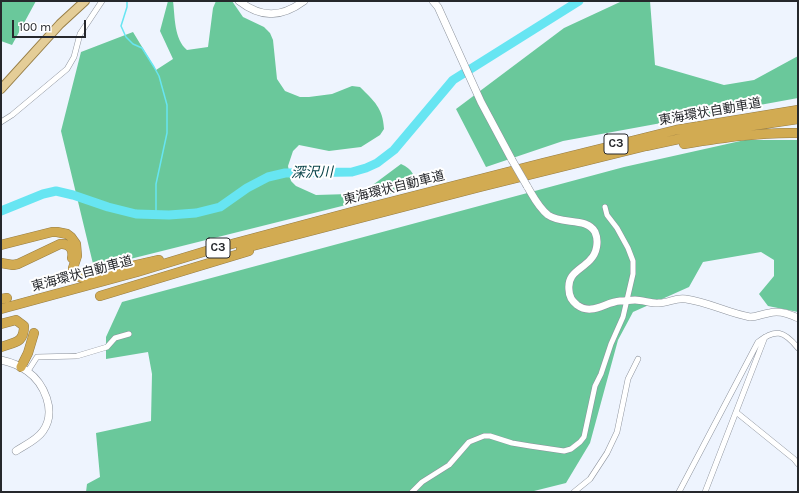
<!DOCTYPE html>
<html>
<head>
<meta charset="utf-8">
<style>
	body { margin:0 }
	#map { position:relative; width:799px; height:493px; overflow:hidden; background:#eef4fe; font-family:Karla,sans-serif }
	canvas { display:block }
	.frame { position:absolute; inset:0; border:2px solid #26282c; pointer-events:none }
	.scale { position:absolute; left:12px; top:20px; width:74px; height:18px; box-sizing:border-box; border:2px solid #26282c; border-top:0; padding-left:5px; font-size:12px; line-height:14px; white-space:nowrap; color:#26282c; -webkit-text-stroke:3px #fff; paint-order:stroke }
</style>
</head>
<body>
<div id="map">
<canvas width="799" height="493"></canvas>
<div class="frame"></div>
<div class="scale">100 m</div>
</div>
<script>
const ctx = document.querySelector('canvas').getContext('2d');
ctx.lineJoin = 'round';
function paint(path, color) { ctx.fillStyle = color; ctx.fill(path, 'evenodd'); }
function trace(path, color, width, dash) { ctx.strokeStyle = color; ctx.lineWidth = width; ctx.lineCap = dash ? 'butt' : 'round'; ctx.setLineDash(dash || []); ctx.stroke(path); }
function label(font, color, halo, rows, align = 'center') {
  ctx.font = font + ' Karla,"Noto Sans JP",sans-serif'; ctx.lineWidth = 4; ctx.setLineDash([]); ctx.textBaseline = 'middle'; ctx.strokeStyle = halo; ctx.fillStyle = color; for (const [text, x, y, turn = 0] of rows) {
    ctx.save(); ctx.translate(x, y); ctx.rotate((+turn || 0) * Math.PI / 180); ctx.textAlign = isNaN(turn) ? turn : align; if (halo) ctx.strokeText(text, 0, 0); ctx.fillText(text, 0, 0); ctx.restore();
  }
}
const forest = new Path2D(`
	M 1,1 L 36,1 L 12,45 L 1,41 Z
	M 168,1 L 173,1 C 175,17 174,39 187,50 L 208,47 L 213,8 L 216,1 L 232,1 L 243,17 L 264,27 L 270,33 L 273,40 L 277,79 L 285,91 L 300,97 L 309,97 L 332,94 L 352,86 L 360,87 C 374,101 383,108 384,129 L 380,135 L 361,147 L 329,151 L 299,145 L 293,151 L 288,166 L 291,181 L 296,186 L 316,195 L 349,194 L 370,187 L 401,164 C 413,169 414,176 418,187 L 94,268 L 61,131 L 81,52 L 133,32 L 156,70 L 173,59 L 160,31 Z
	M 650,1 L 655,65 L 724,85 L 754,80 L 798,56 L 798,98 L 563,141 L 486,167 L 456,109 L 564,28 L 620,2 Z
	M 745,140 L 798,140 L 798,312 L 768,306 L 759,294 L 774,276 L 774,260 L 761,252 L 703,262 L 689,287 L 633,312 L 618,340 L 590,443 L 566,483 L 530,492 L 86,492 L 87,484 L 100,477 L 96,433 L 151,421 L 152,374 L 148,352 L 106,359 L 106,337 L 122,302 L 624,167 Z`);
const stream = new Path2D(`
	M 127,1 L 127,7 L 121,26 L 126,37 L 133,44 L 142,48 L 154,67 L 159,76 L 167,105 L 167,133 L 156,184 L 156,215`);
const river = new Path2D(`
	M 1,211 L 43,194 L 56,191 L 73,195 L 108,207 L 136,214 L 169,215 L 196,213 L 220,207 L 247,188 L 268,177 L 285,173 L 352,172 L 366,168 L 377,163 L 394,150 L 453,80 L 579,1`);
const street = new Path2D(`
	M 1,122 L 12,115 L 67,69 L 74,57 L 80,34 L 102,1
	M 28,371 L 37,357 L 77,356 L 107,347 L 115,338 L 129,334
	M 736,412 L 794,459 L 798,464
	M 412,492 L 422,482 L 449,465 L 469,442 L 484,436 L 490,436 L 512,443 L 530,446 L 564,451 L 571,449 L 580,442 L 584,437 L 595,386 L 601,374 L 611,344 L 623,317 L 633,274 L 633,261 L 628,248 L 617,228 L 607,215 L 605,207
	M 574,492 L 590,479 L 607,453 L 617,432 L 628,379 L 638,359
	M 679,492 L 758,342 C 776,328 784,331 798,348
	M 705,492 L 765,337`);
const secondary = new Path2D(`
	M 239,1 C 261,18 281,18 304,1
	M 433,1 L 438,7 L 481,102 L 512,160
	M 527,186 C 533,196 538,207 548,215 C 562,225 587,217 595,232 C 599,241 597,253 590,260 C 581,270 567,273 569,290 C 569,296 572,301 577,305 C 592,316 605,302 620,301 C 625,301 631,300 635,300 C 643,300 652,304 659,303 C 669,303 676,297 686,299 C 708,302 728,313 750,317 C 757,317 762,314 769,313 C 779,310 790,314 798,318
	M 1,360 C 10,362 19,365 27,371 C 44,383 57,411 43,431 C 37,440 25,445 16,451`);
const primary = new Path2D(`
	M 1,89 L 60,24 L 85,1`);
const highway = new Path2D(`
	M 684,144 C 722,138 760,132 798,133
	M 1,245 L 52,232 L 57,232 L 67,234 L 71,237 L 76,244 L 77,256 L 73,268 L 73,272 L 79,277 L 84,278 L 119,269 L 159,260
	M 241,249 L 480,187 L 646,146 L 716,131 L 798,119
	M 1,263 L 13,265 L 18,264 L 60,244 C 69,243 74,249 72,258
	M 100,296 L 249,251
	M 1,299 L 7,298
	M 1,309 L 137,272 L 213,249 L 363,209 L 543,163 L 676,130 L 798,110
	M 1,324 L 16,320 L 24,326 C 24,343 15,342 1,347
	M 21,367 L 28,353 L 34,333`);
const secondaryBridge = new Path2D(`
	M 512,160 L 527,186`);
const shields = [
	[616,144,24],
	[218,248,24]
];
const shieldNames = [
	["C3",616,144],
	["C3",218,248]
];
const streetNames = [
	["東海環状自動車道",710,112,-10],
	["東海環状自動車道",394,188,-14],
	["東海環状自動車道",82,274,-15]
];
const waterNames = [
	["深沢川",312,173,-1]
];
paint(forest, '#6ac89b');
trace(stream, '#67e5f2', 1.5);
trace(river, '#67e5f2', 9);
trace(street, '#8c929c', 6);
trace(secondary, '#8c929c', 8);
trace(primary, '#967d45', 10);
trace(highway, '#967d45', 10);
trace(street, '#fff', 5);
trace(secondary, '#fff', 7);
trace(primary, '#e4cd97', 8);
trace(highway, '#d2ab52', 9);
trace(secondaryBridge, '#8c929c', 8, []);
trace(secondaryBridge, '#fff', 7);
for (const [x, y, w] of shields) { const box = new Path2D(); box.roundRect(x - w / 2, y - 10, w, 20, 3); ctx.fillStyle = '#fff'; ctx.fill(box); trace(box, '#26282c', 1); }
label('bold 12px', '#26282c', null, shieldNames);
label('13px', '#26282c', '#fff', streetNames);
label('italic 14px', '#003d42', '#fff', waterNames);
</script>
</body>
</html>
